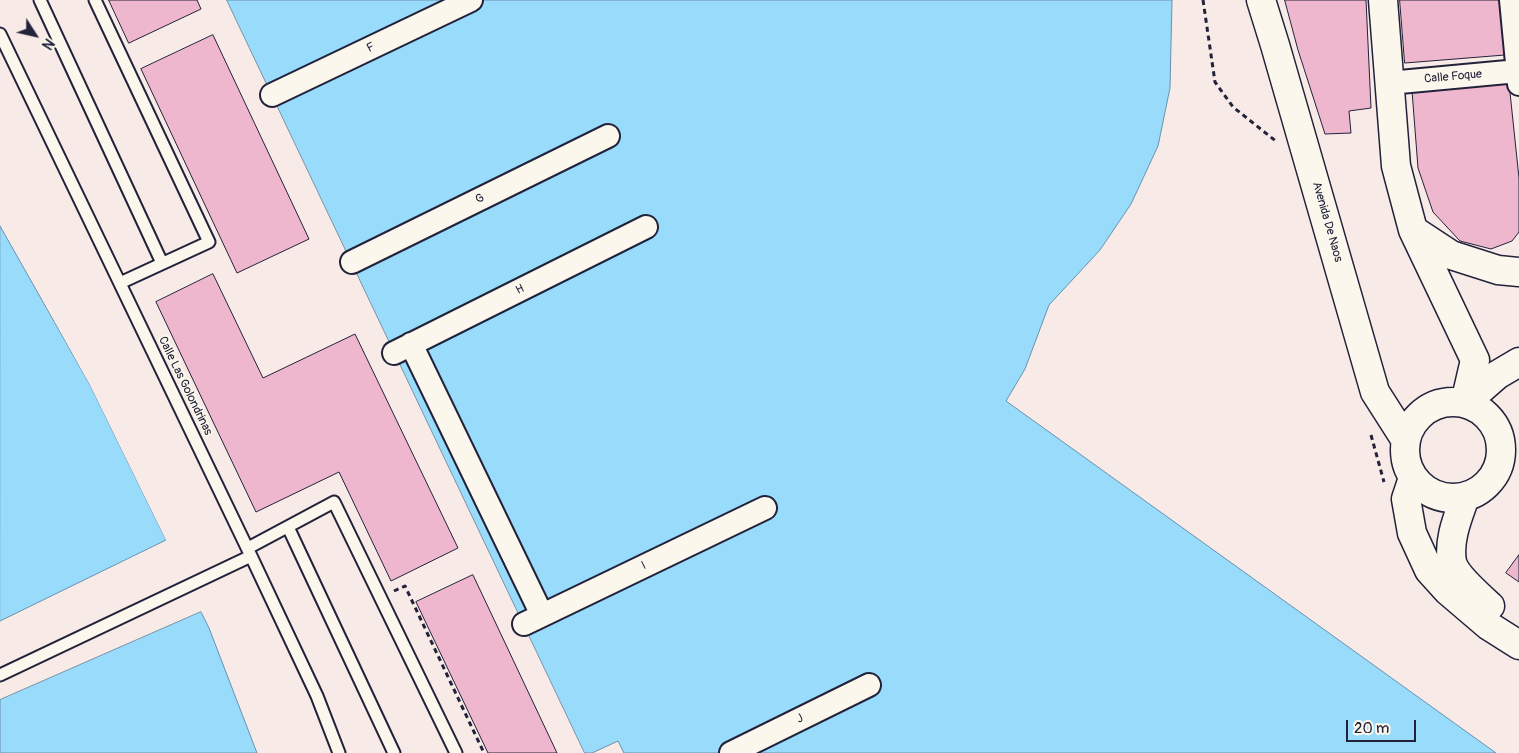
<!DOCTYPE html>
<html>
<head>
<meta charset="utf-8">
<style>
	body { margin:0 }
	#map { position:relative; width:1519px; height:753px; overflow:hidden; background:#f8eae6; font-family:Pangolin,sans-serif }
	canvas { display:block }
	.north { position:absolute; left:10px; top:10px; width:50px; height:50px; -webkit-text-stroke:4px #fbf7ec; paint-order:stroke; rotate:125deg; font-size:14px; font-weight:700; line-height:20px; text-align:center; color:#22223b }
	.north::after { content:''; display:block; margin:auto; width:18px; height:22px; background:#22223b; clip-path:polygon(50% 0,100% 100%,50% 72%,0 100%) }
	.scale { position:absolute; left:1346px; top:720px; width:70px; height:22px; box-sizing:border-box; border:2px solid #22223b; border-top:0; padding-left:6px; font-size:15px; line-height:18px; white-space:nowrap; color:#22223b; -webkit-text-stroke:4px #fbf7ec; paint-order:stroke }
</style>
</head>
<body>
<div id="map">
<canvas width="1519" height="753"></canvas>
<div class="north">N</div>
<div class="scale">20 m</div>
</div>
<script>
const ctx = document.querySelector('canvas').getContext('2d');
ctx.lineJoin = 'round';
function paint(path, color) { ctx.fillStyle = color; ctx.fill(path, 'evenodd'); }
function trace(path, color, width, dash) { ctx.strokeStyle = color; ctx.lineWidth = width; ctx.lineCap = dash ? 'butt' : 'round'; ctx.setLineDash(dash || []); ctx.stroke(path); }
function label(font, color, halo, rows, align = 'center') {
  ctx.font = font + ' Pangolin,sans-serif'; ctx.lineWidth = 4; ctx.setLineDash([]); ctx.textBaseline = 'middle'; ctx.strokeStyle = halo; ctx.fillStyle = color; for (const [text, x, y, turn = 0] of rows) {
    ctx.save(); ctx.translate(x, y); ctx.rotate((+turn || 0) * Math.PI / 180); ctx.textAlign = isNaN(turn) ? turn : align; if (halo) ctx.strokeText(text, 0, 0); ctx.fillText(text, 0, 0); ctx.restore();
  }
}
const water = new Path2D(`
	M 227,0 L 1172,0 L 1170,88 L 1158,146 L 1131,204 L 1100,250 L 1049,305 L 1025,369 L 1006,401 L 1496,753 L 624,753 L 618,741 L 592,753 L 585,753 Z
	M 0,226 L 90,385 L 166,540 L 0,621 Z
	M 201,612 L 209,628 L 257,753 L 0,753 L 0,700 Z`);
const pier = new Path2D(`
	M 0,223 L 2,225 L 92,384 L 168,539 L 166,540 L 90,385 Z`);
const building = new Path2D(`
	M 109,0 L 197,0 L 201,9 L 129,43 Z
	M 1285,0 L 1366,0 L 1371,108 L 1349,111 L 1351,133 L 1325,134 L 1298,50 Z
	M 1400,0 L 1500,0 L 1505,55 L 1405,63 Z
	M 213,35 L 309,239 L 237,273 L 141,69 Z
	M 1509,83 L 1519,178 L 1519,232 L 1512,241 L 1491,249 L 1460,241 L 1433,212 L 1418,168 L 1412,91 Z
	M 213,274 L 263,378 L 355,334 L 458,548 L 391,581 L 339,472 L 256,512 L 156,302 Z
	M 1519,555 L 1519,582 L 1506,573 Z
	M 473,575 L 557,753 L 488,753 L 416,602 Z`);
const path = new Path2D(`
	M 1203,0 L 1215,82 L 1233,107 L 1277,142
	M 1371,435 L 1384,482
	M 394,591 L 405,586 L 484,753`);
const lane = new Path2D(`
	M 40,0 L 162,263
	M 95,0 L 209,242 L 120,283
	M 0,34 L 251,556 L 317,696 L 339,753
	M 288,527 L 394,753
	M 248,548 L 334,502 L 456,753
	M 0,675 L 251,556`);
const street = new Path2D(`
	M 1511,0 L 1519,84
	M 1389,83 L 1518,71
	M 272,95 L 471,0
	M 352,262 L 608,136
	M 411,344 L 542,615
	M 394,353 L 646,227
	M 524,624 L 765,508
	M 731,753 L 869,685`);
const secondary = new Path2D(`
	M 1261,0 L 1275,45 L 1375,392 L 1405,439
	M 1383,0 L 1396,166 L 1413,230 L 1475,360 L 1465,403
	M 1413,230 L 1451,255 L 1498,270 L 1519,272
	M1405 450a48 48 0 1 1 96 0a48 48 0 1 1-96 0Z
	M 1465,403 L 1497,375 L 1519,362
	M 1413,478 L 1406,499 L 1412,533 L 1429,570 L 1448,591 L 1489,626 L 1519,645
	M 1465,497 C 1458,517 1448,540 1452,562 C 1455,575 1480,597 1490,606`);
const streetNames = [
	["F",371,48,-26],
	["Calle Foque",1453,77,-5],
	["G",480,199,-26],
	["Avenida De Naos",1327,222,74],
	["H",520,290,-26],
	["Calle Las Golondrinas",185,386,64],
	["I",644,566,-26],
	["J",800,719,-26]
];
paint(water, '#99dbfb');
trace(water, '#6991ae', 1);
paint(pier, '#f8eae6');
paint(building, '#eeb7cd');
trace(building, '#22223b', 1);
trace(lane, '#22223b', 15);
trace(street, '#22223b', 26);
trace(secondary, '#22223b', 31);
trace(path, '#22223b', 3, [5, 4]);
trace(lane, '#fbf7ec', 11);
trace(street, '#fbf7ec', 22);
trace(secondary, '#fbf7ec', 28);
label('12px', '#22223b', '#fbf7ec', streetNames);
</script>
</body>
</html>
